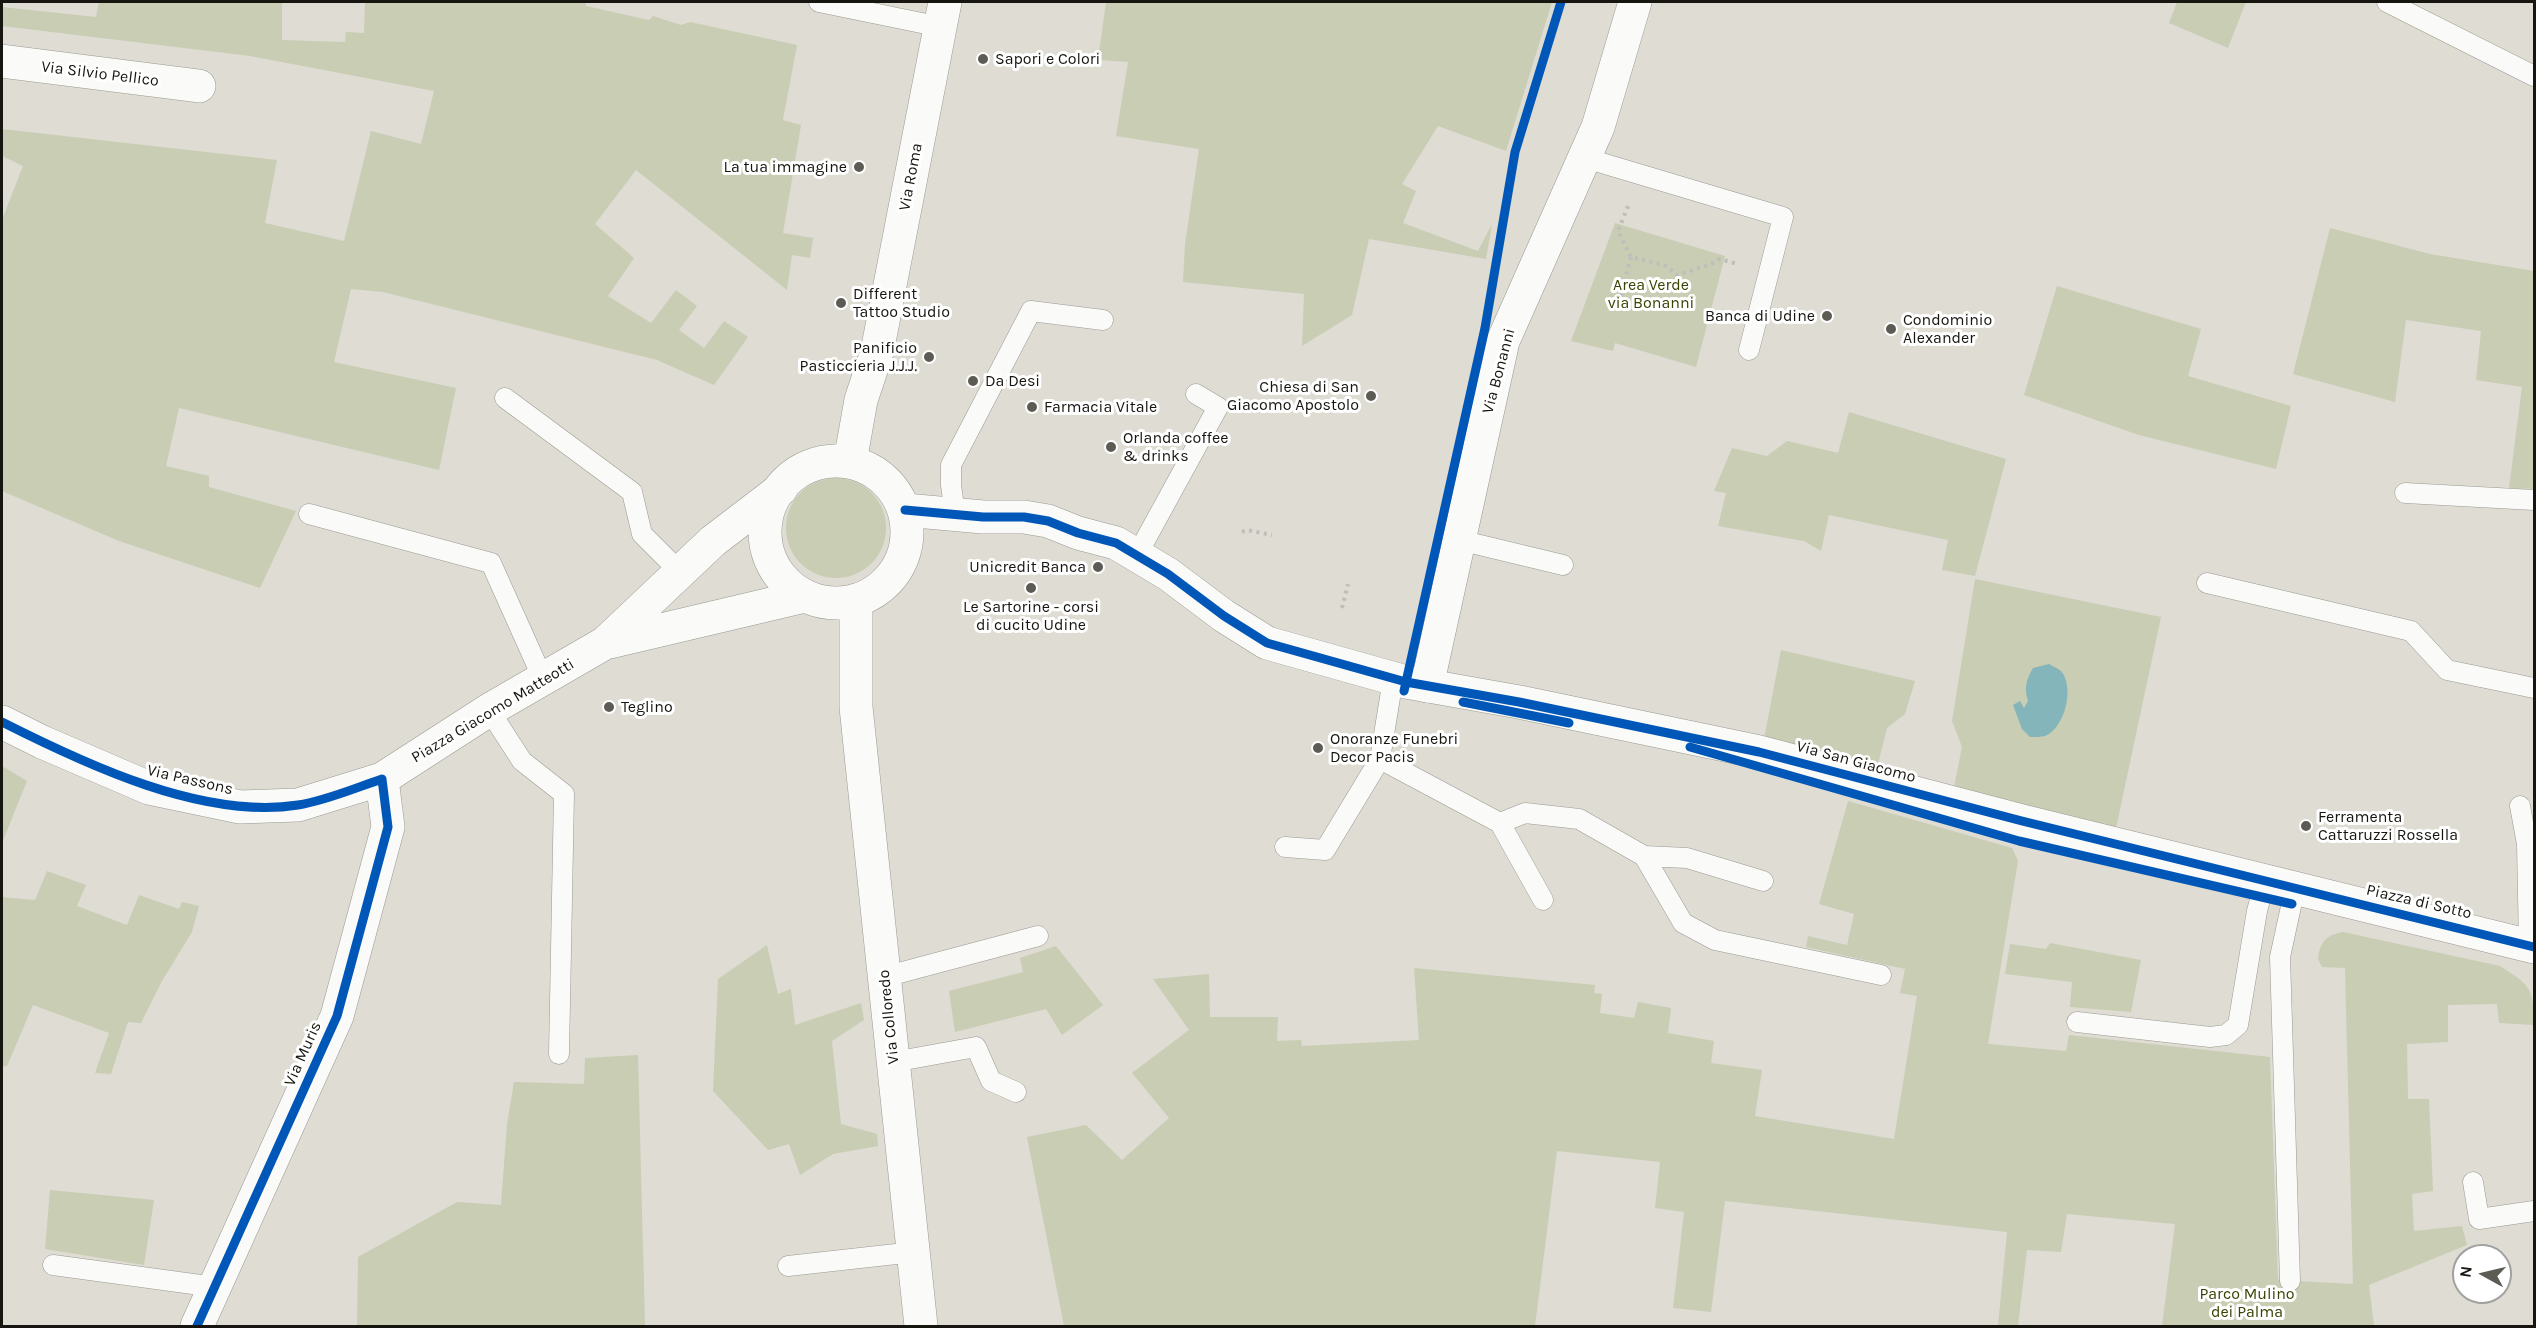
<!DOCTYPE html>
<html>
<head>
<meta charset="utf-8">
<style>
	body { margin:0 }
	#map { position:relative; width:2536px; height:1328px; overflow:hidden; background:#dedcd3; font-family:Karla,sans-serif }
	canvas { display:block }
	.frame { position:absolute; inset:0; border:3px solid #16150f; pointer-events:none }
	.north { position:absolute; left:2452px; top:1244px; width:60px; height:60px; box-sizing:border-box; background:#fff; border:2px solid #a2a19f; border-radius:50%; rotate:278deg; font-size:16px; font-weight:700; line-height:24px; text-align:center; color:#16150f }
	.north::after { content:''; display:block; margin:auto; width:21px; height:27px; background:#5c5b54; clip-path:polygon(50% 0,100% 100%,50% 72%,0 100%) }
</style>
</head>
<body>
<div id="map">
<canvas width="2536" height="1328"></canvas>
<div class="frame"></div>
<div class="north">N</div>
</div>
<script>
const ctx = document.querySelector('canvas').getContext('2d');
ctx.lineJoin = 'round';
function paint(path, color) { ctx.fillStyle = color; ctx.fill(path, 'evenodd'); }
function trace(path, color, width, dash) { ctx.strokeStyle = color; ctx.lineWidth = width; ctx.lineCap = dash ? 'butt' : 'round'; ctx.setLineDash(dash || []); ctx.stroke(path); }
function label(font, color, halo, rows, align = 'center') {
  ctx.font = font + ' Karla,sans-serif'; ctx.lineWidth = 6; ctx.setLineDash([]); ctx.textBaseline = 'middle'; ctx.strokeStyle = halo; ctx.fillStyle = color; for (const [text, x, y, turn = 0] of rows) {
    ctx.save(); ctx.translate(x, y); ctx.rotate((+turn || 0) * Math.PI / 180); ctx.textAlign = isNaN(turn) ? turn : align; if (halo) ctx.strokeText(text, 0, 0); ctx.fillText(text, 0, 0); ctx.restore();
  }
}
const green = new Path2D(`
	M 99,2 L 282,2 L 282,40 L 345,42 L 346,32 L 364,33 L 365,2 L 586,2 L 586,6 L 649,20 L 653,16 L 681,25 L 690,22 L 797,45 L 783,120 L 801,125 L 783,233 L 813,238 L 810,258 L 792,255 L 787,290 L 636,170 L 595,224 L 634,258 L 608,296 L 651,323 L 676,290 L 697,306 L 679,330 L 704,348 L 724,321 L 748,337 L 714,385 L 657,360 L 383,292 L 351,289 L 334,362 L 456,388 L 439,470 L 179,408 L 166,466 L 209,476 L 209,487 L 296,511 L 260,588 L 119,541 L 2,491 L 2,220 L 23,166 L 2,156 L 2,129 L 277,160 L 265,223 L 344,241 L 371,131 L 421,144 L 434,91 L 250,56 L 2,26 L 2,7 L 96,17 Z
	M 1106,2 L 1552,2 L 1506,151 L 1438,126 L 1402,184 L 1416,191 L 1403,223 L 1478,251 L 1492,224 L 1486,259 L 1369,239 L 1352,315 L 1302,346 L 1304,294 L 1183,282 L 1185,244 L 1199,149 L 1116,136 L 1128,62 L 1098,60 Z
	M 2177,2 L 2246,2 L 2228,48 L 2169,23 Z
	M 1615,223 L 1725,256 L 1696,367 L 1615,343 L 1613,351 L 1571,341 Z
	M 2330,228 L 2430,254 L 2534,271 L 2534,489 L 2509,488 L 2522,387 L 2476,380 L 2481,331 L 2406,320 L 2395,402 L 2293,374 Z
	M 2057,286 L 2201,329 L 2188,376 L 2291,406 L 2276,469 L 2139,435 L 2024,395 Z
	M 1849,412 L 2006,459 L 1975,576 L 1942,570 L 1948,540 L 1829,515 L 1821,551 L 1804,541 L 1718,526 L 1726,493 L 1714,491 L 1732,448 L 1767,456 L 1787,441 L 1838,453 Z
	M786 528a50 50 0 1 1 100 0a50 50 0 1 1-100 0Z
	M 1975,579 L 2161,617 L 2116,828 L 1954,787 L 1962,747 L 1952,721 Z
	M 1781,650 L 1915,681 L 1905,714 L 1887,728 L 1877,768 L 1764,739 Z
	M 2,766 L 27,781 L 2,843 Z
	M 1848,801 L 2012,848 L 2018,861 L 1988,1044 L 2066,1051 L 2069,1035 L 2270,1057 L 2278,1280 L 2353,1284 L 2345,968 L 2322,967 L 2318,959 C 2320,942 2326,935 2343,932 L 2500,966 C 2530,985 2534,988 2534,1025 L 2499,1023 L 2497,1004 L 2448,1005 L 2448,1042 L 2407,1044 L 2408,1099 L 2429,1099 L 2433,1191 L 2412,1194 L 2414,1231 L 2462,1226 L 2467,1245 L 2369,1285 L 2374,1326 L 2162,1326 L 2175,1224 L 2067,1214 L 2061,1252 L 2027,1250 L 2018,1326 L 1998,1326 L 2007,1232 L 1725,1201 L 1711,1312 L 1673,1308 L 1684,1212 L 1655,1208 L 1660,1162 L 1557,1151 L 1535,1326 L 1064,1326 L 1027,1137 L 1086,1125 L 1122,1160 L 1169,1118 L 1132,1073 L 1189,1030 L 1153,979 L 1209,974 L 1210,1017 L 1278,1017 L 1277,1041 L 1301,1040 L 1302,1046 L 1419,1040 L 1414,968 L 1595,985 L 1594,993 L 1602,994 L 1600,1013 L 1634,1018 L 1638,1002 L 1671,1008 L 1668,1033 L 1714,1041 L 1711,1063 L 1762,1070 L 1755,1116 L 1894,1139 L 1917,996 L 1900,993 L 1905,969 L 1806,947 L 1808,936 L 1847,945 L 1854,914 L 1819,904 Z
	M 47,871 L 86,885 L 77,906 L 127,925 L 139,895 L 179,909 L 182,902 L 199,906 L 192,932 L 162,981 L 141,1023 L 128,1022 L 111,1074 L 95,1073 L 109,1033 L 33,1005 L 7,1066 L 2,1066 L 2,897 L 35,900 Z
	M 2050,943 L 2141,960 L 2131,1012 L 2070,1007 L 2072,982 L 2005,974 L 2010,944 L 2046,949 Z
	M 767,945 L 778,994 L 791,989 L 795,1025 L 861,1003 L 864,1020 L 832,1041 L 841,1124 L 877,1134 L 878,1146 L 833,1154 L 800,1175 L 789,1144 L 768,1150 L 713,1091 L 718,979 Z
	M 1056,946 L 1103,1005 L 1062,1035 L 1046,1009 L 955,1032 L 949,991 L 1023,972 L 1020,958 Z
	M 638,1055 L 645,1326 L 357,1326 L 358,1257 L 457,1202 L 501,1205 L 507,1124 L 514,1082 L 584,1084 L 585,1058 Z
	M 50,1190 L 154,1200 L 144,1265 L 45,1249 Z`);
const water = new Path2D(`
	M 2049,664 C 2052,666 2058,668 2061,671 C 2075,687 2065,728 2045,736 C 2041,737 2035,737 2030,737 L 2022,729 L 2013,705 L 2020,701 L 2024,708 L 2028,701 C 2024,688 2026,680 2033,668 Z`);
const path = new Path2D(`
	M 1628,206 L 1618,231 L 1631,257 L 1667,266 L 1677,275 L 1709,265 L 1720,259 L 1737,264
	M 1631,257 L 1619,301 L 1634,306
	M 1242,532 L 1247,530 L 1272,535
	M 1342,608 L 1348,584`);
const service = new Path2D(`
	M 819,2 L 941,27
	M 2387,2 L 2534,76
	M 1585,158 L 1783,217 L 1749,350
	M 505,398 L 632,492 L 642,534 L 681,573
	M 2405,493 L 2534,500
	M 309,514 L 491,563 L 543,679
	M 955,514 L 951,485 L 951,465 L 1031,311 L 1103,320
	M 1459,540 L 1563,565
	M 1137,555 L 1218,407 L 1196,394
	M 2207,583 L 2411,631 L 2447,670 L 2534,688
	M 1393,679 L 1380,759 L 1500,823 L 1525,813 L 1579,819 L 1644,856 L 1683,923 L 1715,940 L 1881,975
	M 489,710 L 522,761 L 564,794 L 559,1054
	M 2520,806 L 2527,844 L 2529,945
	M 1500,823 L 1543,900
	M 1285,847 L 1325,850 L 1380,759
	M 1644,856 L 1687,858 L 1763,881
	M 884,977 L 1038,936
	M 2077,1022 L 2210,1037 L 2226,1035 L 2238,1025 L 2257,911 L 2265,881
	M 893,1062 L 976,1047 L 991,1081 L 1016,1092
	M 2473,1182 L 2479,1219 L 2534,1211
	M 53,1265 L 215,1287
	M 788,1266 L 914,1252
	M 2290,1281 L 2280,957 L 2295,888`);
const minor = new Path2D(`
	M 2,61 L 199,86
	M 1427,686 L 1503,341 L 1598,127 L 1635,2
	M 197,1326 L 337,1016 L 388,827 L 382,779`);
const tertiary = new Path2D(`
	M 905,510 L 983,517 L 1024,517 L 1048,521 L 1078,533 L 1116,543 L 1168,574 L 1224,616 L 1267,643 L 1406,682 L 1519,702 L 1759,752 L 2022,821 L 2534,947
	M 610,642 L 805,596
	M 2,722 L 42,742 L 149,788 L 240,807 L 298,805 L 382,779 L 489,710 L 605,643 L 713,541 L 781,489`);
const secondary = new Path2D(`
	M765 532a71 71 0 1 1 142 0a71 71 0 1 1-142 0Z
	M 850,462 L 861,400 L 877,352 L 945,2
	M 856,600 L 856,707 L 921,1326`);
const cycleway = new Path2D(`
	M 905,510 L 983,517 L 1024,517 L 1048,521 L 1078,533 L 1116,543 L 1168,574 L 1224,616 L 1267,643 L 1406,682 L 1519,702 L 1759,752 L 2022,821 L 2534,947
	M 1404,691 L 1485,328 L 1515,152 L 1561,2
	M 1463,702 L 1569,723
	M 2,722 C 85,764 203,820 298,805 C 325,801 355,788 382,779 L 388,827 L 337,1016 L 197,1326
	M 1690,747 L 2019,841 L 2292,904`);
const markers = [
	[983,59,6,"#5c5b54"],
	[859,167,6,"#5c5b54"],
	[841,303,6,"#5c5b54"],
	[1827,316,6,"#5c5b54"],
	[1891,329,6,"#5c5b54"],
	[929,357,6,"#5c5b54"],
	[973,381,6,"#5c5b54"],
	[1371,396,6,"#5c5b54"],
	[1032,407,6,"#5c5b54"],
	[1111,447,6,"#5c5b54"],
	[1098,567,6,"#5c5b54"],
	[1031,588,6,"#5c5b54"],
	[609,707,6,"#5c5b54"],
	[1318,748,6,"#5c5b54"],
	[2306,826,6,"#5c5b54"]
];
const poiNames = [
	["Sapori e Colori",995,59],
	["La tua immagine",847,167,"right"],
	["Different",853,294],
	["Tattoo Studio",853,312],
	["Banca di Udine",1815,316,"right"],
	["Condominio",1903,320],
	["Alexander",1903,338],
	["Panificio",917,348,"right"],
	["Pasticcieria J.J.J.",917,366,"right"],
	["Da Desi",985,381],
	["Chiesa di San",1359,387,"right"],
	["Giacomo Apostolo",1359,405,"right"],
	["Farmacia Vitale",1044,407],
	["Orlanda coffee",1123,438],
	["& drinks",1123,456],
	["Unicredit Banca",1086,567,"right"],
	["Le Sartorine - corsi",1031,607,"center"],
	["di cucito Udine",1031,625,"center"],
	["Teglino",621,707],
	["Onoranze Funebri",1330,739],
	["Decor Pacis",1330,757],
	["Ferramenta",2318,817],
	["Cattaruzzi Rossella",2318,835]
];
const streetNames = [
	["Via Silvio Pellico",100,74,7],
	["Via Roma",911,177,-79],
	["Via Bonanni",1499,371,-75],
	["Piazza Giacomo Matteotti",493,711,-31],
	["Via San Giacomo",1856,762,15],
	["Via Passons",190,780,13],
	["Piazza di Sotto",2419,902,13],
	["Via Colloredo",889,1017,-96],
	["Via Muris",303,1054,-66]
];
const parkNames = [
	["Area Verde",1651,285],
	["via Bonanni",1651,303],
	["Parco Mulino",2247,1294],
	["dei Palma",2247,1312]
];
paint(green, '#c9cdb4');
paint(water, '#84b5bb');
trace(service, '#9a9992', 21);
trace(minor, '#9a9992', 34);
trace(tertiary, '#9a9992', 34);
trace(secondary, '#9a9992', 34);
trace(path, '#bebeba', 4, [3, 4.5]);
trace(service, '#fafaf8', 20);
trace(minor, '#fafaf8', 33);
trace(tertiary, '#fafaf8', 33);
trace(secondary, '#fafaf8', 33);
trace(cycleway, '#0057b8', 9);
for (const [x, y, r, color] of markers) { const dot = new Path2D(); dot.arc(x, y, r, 0, 2 * Math.PI); ctx.fillStyle = color; ctx.fill(dot); trace(dot, '#fff', 2); }
label('16px', '#16150f', '#fff', poiNames, 'left');
label('16px', '#16150f', '#fff', streetNames);
label('16px', '#394303', '#fff', parkNames);
</script>
</body>
</html>
